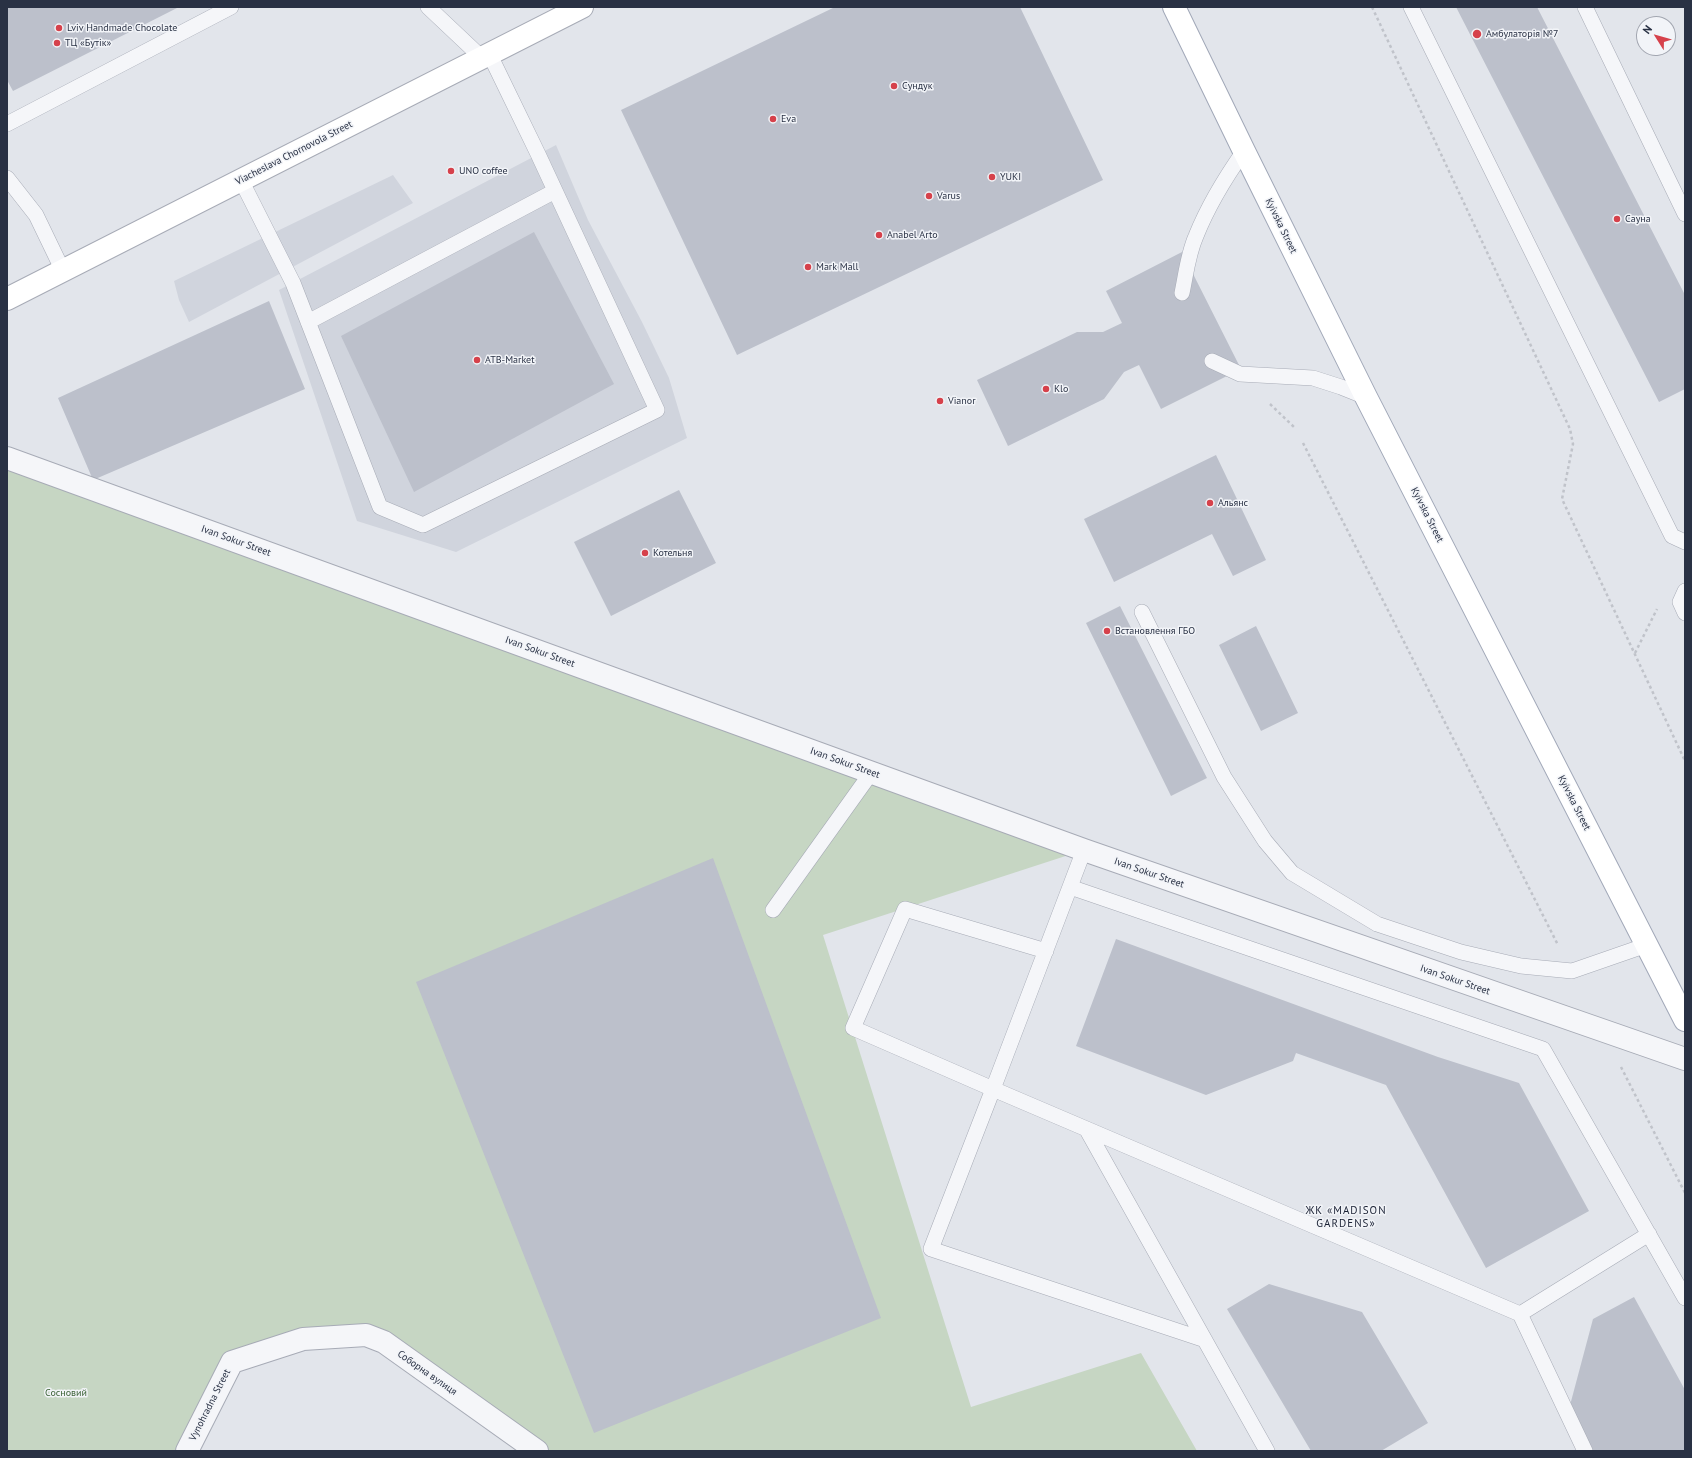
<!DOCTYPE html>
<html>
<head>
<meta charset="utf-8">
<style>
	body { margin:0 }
	#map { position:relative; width:1692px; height:1458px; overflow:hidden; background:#e2e5eb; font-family:"PT Sans",sans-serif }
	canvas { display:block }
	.frame { position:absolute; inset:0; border:8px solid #293144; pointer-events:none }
	.north { position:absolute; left:1636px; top:16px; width:40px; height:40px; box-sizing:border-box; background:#f2f4f8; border:1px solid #a2a6b0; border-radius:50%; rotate:307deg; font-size:11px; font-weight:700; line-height:16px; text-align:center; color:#293144 }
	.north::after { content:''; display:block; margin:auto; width:14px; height:18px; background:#d6414b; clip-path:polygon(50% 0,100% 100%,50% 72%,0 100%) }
</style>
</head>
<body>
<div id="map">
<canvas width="1692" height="1458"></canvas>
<div class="frame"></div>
<div class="north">N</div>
</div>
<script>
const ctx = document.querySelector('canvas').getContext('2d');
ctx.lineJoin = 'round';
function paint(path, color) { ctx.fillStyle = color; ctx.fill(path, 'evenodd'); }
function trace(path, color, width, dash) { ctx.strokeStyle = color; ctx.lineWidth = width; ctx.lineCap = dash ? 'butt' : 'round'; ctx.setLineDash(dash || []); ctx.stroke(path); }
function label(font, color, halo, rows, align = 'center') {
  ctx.font = font + ' "PT Sans",sans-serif'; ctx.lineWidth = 3; ctx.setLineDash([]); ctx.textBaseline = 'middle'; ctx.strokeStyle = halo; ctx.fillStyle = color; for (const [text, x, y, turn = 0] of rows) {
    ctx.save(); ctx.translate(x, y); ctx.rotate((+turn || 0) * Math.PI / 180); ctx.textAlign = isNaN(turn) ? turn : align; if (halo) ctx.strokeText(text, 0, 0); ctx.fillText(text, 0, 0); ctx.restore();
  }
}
const built = new Path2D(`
	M 556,145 L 588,220 L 642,322 L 669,378 L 687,438 L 456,552 L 357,521 L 279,290 Z
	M 393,175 L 413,203 L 189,322 L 179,300 L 174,281 Z`);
const green = new Path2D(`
	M 7,458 L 1084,850 L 823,935 L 971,1407 L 1141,1353 L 1197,1451 L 537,1451 L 374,1338 L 232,1362 L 187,1451 L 7,1451 Z`);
const building = new Path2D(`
	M 7,7 L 179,7 L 13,91 L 7,80 Z
	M 835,7 L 1020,7 L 1103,180 L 737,355 L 621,110 Z
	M 1456,7 L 1537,7 L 1685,295 L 1685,389 L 1659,402 Z
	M 534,232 L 614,384 L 414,492 L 341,336 Z
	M 1182,252 L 1241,369 L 1161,409 L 1139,365 L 1124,372 L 1104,399 L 1008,446 L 977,380 L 1077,332 L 1103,332 L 1122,323 L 1106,291 Z
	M 269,301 L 305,389 L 93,480 L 58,398 Z
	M 1216,455 L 1266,560 L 1233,576 L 1212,534 L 1114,582 L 1084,519 Z
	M 679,490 L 716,563 L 611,616 L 574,542 Z
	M 1120,606 L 1207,778 L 1171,796 L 1086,623 Z
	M 1256,626 L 1298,713 L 1261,731 L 1219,645 Z
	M 713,858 L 881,1318 L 594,1433 L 416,982 Z
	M 1116,939 L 1438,1057 L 1519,1083 L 1589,1211 L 1486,1268 L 1386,1085 L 1296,1053 L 1293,1061 L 1206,1095 L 1076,1046 Z
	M 1269,1284 L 1362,1312 L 1428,1423 L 1381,1451 L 1311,1451 L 1227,1309 Z
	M 1634,1297 L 1685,1390 L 1685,1451 L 1592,1451 L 1569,1409 L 1593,1319 Z`);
const path = new Path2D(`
	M 1372,7 L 1570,429 L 1573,444 L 1562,499 L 1685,761
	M 1270,404 L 1294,427
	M 1303,443 L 1558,945
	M 1635,653 L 1657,609
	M 1621,1067 L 1685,1193`);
const lane = new Path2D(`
	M 428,7 L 481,57
	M 1411,7 L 1672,536 L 1685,542
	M 1585,7 L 1685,214
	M 7,124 L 231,7
	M 7,178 L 36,215 L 63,271
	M 241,180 L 293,283 L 380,507 L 423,525 L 657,410 L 538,154 L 489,53
	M 1182,293 C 1186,274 1188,254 1196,236 C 1208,206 1225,178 1244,151
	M 308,322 L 555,191
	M 1212,361 L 1240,374 L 1313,378 L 1341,387 L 1366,397
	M 1685,591 L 1680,602 L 1685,613
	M 1142,612 L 1224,777 L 1265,841 L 1292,873 L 1377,924 L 1461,952 L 1521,966 L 1572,971 L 1647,945
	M 1084,850 L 993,1089 L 1520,1314 L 1585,1451
	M 1070,887 L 1543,1049 L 1685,1298
	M 773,910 L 871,773
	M 1046,951 L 905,909 L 853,1028 L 993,1089 L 931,1249 L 1205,1340
	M 1087,1130 L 1267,1451
	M 1520,1314 L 1649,1234`);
const street = new Path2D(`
	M 7,458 L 1084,850 L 1685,1059
	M 187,1451 L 232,1362 L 303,1339 L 366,1335 L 384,1342 L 537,1451`);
const secondary = new Path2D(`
	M 7,299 L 582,7`);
const primary = new Path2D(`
	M 1174,7 L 1244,151 L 1366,397 L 1685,1020`);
const markers = [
	[59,28,4,"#d6414b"],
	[1477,34,5,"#d6414b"],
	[57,43,4,"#d6414b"],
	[894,86,4,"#d6414b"],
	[773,119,4,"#d6414b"],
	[451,171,4,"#d6414b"],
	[992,177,4,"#d6414b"],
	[929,196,4,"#d6414b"],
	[1617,219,4,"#d6414b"],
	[879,235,4,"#d6414b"],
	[808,267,4,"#d6414b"],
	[477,360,4,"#d6414b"],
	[1046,389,4,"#d6414b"],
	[940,401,4,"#d6414b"],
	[1210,503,4,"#d6414b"],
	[645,553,4,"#d6414b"],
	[1107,631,4,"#d6414b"]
];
const poiNames = [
	["Lviv Handmade Chocolate",67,28],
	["Амбулаторія №7",1486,34],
	["ТЦ «Бутік»",65,43],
	["Сундук",902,86],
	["Eva",781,119],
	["UNO coffee",459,171],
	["YUKI",1000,177],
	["Varus",937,196],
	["Сауна",1625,219],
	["Anabel Arto",887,235],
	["Mark Mall",816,267],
	["ATB-Market",485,360],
	["Klo",1054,389],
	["Vianor",948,401],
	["Альянс",1218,503],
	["Котельня",653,553],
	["Встановлення ГБО",1115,631]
];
const streetNames = [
	["Viacheslava Chornovola Street",294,153,-27],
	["Kyivska Street",1281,226,64],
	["Kyivska Street",1427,515,63],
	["Ivan Sokur Street",236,541,20],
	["Ivan Sokur Street",540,652,20],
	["Ivan Sokur Street",845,763,20],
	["Kyivska Street",1574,803,63],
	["Ivan Sokur Street",1149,873,19],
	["Ivan Sokur Street",1455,980,19],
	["Соборна вулиця",427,1373,35],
	["Vynohradna Street",210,1405,-63]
];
const parkNames = [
	["Сосновий",66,1393]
];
const neighbourhoodNames = [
	["ЖК «MADISON",1346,1211],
	["GARDENS»",1346,1224]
];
paint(built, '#d0d4dd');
paint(green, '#c6d6c3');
paint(building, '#bcc0cb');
trace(lane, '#a7abb6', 16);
trace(street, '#a7abb6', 24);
trace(secondary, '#a7abb6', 24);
trace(primary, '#a1a8b8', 24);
trace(path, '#c0c3ca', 2.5, [3, 3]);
trace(lane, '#f5f6f9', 15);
trace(street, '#f5f6f9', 22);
trace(secondary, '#fff', 22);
trace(primary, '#fff', 22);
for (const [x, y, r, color] of markers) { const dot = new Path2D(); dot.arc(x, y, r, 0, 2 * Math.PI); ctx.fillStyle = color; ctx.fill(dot); trace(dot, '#f2f4f8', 1.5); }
label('10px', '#293144', '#f2f4f8', poiNames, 'left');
label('10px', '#293144', '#f2f4f8', streetNames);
label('10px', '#3a6135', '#f2f4f8', parkNames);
ctx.letterSpacing = '1px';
label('11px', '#1b2235', '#f2f4f8', neighbourhoodNames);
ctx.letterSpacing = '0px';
</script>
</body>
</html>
